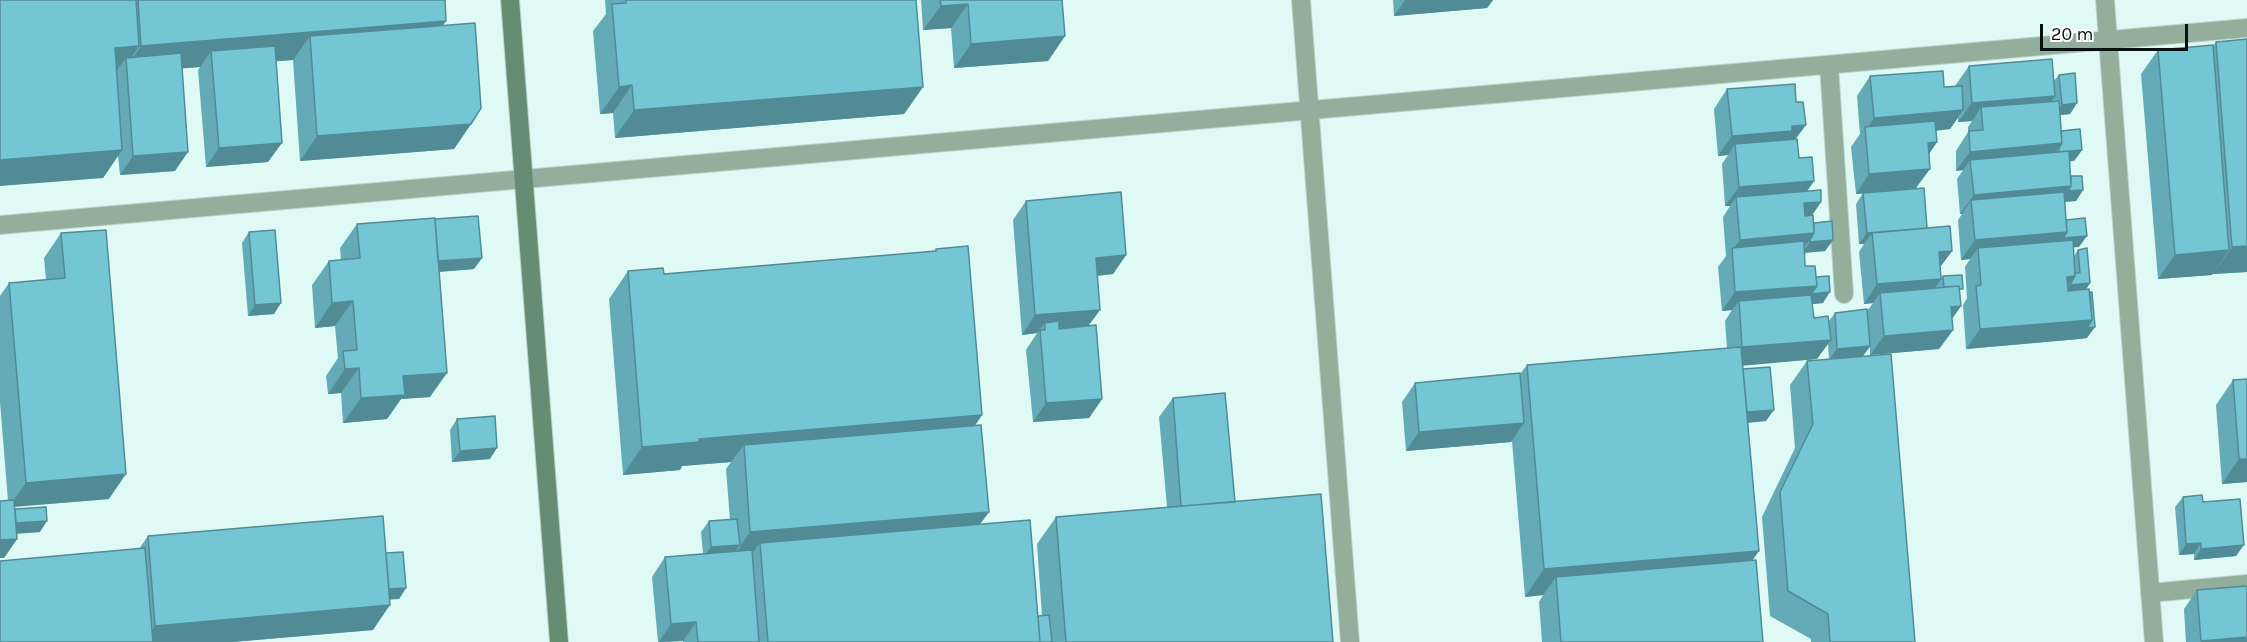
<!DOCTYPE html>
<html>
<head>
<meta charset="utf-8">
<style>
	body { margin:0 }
	#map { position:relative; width:2247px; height:642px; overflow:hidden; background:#dffaf5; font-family:Karla,sans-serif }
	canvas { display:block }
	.scale { position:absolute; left:2040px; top:24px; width:148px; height:27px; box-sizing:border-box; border:3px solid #081110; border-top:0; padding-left:8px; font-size:18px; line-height:21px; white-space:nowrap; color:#081110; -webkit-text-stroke:4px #fff; paint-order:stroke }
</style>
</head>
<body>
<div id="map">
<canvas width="2247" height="642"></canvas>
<div class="scale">20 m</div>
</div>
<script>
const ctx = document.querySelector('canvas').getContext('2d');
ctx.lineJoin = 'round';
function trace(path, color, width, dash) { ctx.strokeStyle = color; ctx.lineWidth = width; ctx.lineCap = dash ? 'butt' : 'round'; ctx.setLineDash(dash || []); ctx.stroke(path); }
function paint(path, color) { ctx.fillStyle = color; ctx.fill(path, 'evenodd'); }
const lane = new Path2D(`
	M 1829,65 L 1844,294
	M 2150,593 L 2247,584`);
const street = new Path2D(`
	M 1301,0 L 1350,642
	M 2105,0 L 2154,642
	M 0,225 L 2247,28`);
const secondary = new Path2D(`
	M 510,0 L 559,642`);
const wall = new Path2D(`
	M 0,0 L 445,0 L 443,25 L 471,124 L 454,149 L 300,161 L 293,60 L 276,61 L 268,162 L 206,167 L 198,70 L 200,67 L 182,68 L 175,171 L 120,175 L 118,156 L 103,178 Z
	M 605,0 L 916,0 L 923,87 L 904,114 L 615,138 L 613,113 L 600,114 L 593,31 L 606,14 Z
	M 921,0 L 1062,0 L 1065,36 L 1048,61 L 954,68 L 951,28 L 923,30 Z
	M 1393,0 L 1493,0 L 1487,8 L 1394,16 Z
	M 2216,42 L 2247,272 L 2213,274 L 2213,273 L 2212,275 L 2158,279 L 2141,74 L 2158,50 L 2213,46 Z
	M 1969,66 L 2053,82 L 2059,75 L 2077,103 L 2070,114 L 2060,115 L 2061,131 L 2082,150 L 2074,161 L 2069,161 L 2071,176 L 2083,190 L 2076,201 L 2064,202 L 2066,220 L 2079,247 L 2073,247 L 2074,256 L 2078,250 L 2090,283 L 2086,289 L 2087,338 L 2079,339 L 1966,349 L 1963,305 L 1967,298 L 1965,267 L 1970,259 L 1961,260 L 1958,220 L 1962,214 L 1960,214 L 1957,179 L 1963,170 L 1956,171 L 1956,151 L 1968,132 L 1968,127 L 1972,121 L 1958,122 L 1958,118 L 1950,129 L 1936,131 L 1937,142 L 1929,154 L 1916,188 L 1856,194 L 1851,147 L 1860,134 L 1857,96 L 1870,76 L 1944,87 L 1955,86 Z
	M 1727,89 L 1796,139 L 1799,158 L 1814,181 L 1807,191 L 1821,202 L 1812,215 L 1814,223 L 1833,240 L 1825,251 L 1804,253 L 1805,266 L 1816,277 L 1823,303 L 1812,304 L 1814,318 L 1829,321 L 1835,313 L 1867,311 L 1873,303 L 1864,304 L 1859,252 L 1864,244 L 1859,244 L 1856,204 L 1863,193 L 1927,228 L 1952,251 L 1940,267 L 1941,278 L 1943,276 L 1960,294 L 1961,306 L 1952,318 L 1953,330 L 1939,349 L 1870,355 L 1870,347 L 1863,356 L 1915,642 L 1811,642 L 1811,639 L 1770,616 L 1762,517 L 1795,448 L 1790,385 L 1807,361 L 1829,359 L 1828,343 L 1817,359 L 1743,365 L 1743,369 L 1766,421 L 1748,423 L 1759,551 L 1752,561 L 1763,642 L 1542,642 L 1539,602 L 1543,595 L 1525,597 L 1512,441 L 1511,442 L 1406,451 L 1402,402 L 1415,383 L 1520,374 L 1527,365 L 1727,348 L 1725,321 L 1732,310 L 1722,311 L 1718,267 L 1726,256 L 1723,217 L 1730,206 L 1725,206 L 1722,164 L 1728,155 L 1718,156 L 1714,109 Z
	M 1026,201 L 1126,255 L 1113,274 L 1097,276 L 1100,310 L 1088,326 L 1102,399 L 1089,418 L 1033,422 L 1026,350 L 1037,333 L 1022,335 L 1013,220 Z
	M 435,219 L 474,269 L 439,272 L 430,397 L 401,399 L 387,419 L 343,423 L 341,393 L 328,394 L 326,376 L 338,358 L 335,326 L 315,328 L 312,285 L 329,261 L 341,260 L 340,248 L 357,224 Z
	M 249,232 L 274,314 L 248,316 L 242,243 Z
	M 61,233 L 109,499 L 14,507 L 15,509 L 40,532 L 17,534 L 17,539 L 4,558 L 0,558 L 0,501 L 8,501 L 0,402 L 0,296 L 9,283 L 46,280 L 44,258 Z
	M 936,249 L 982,415 L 975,425 L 989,512 L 980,524 L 1038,616 L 1042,616 L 1037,544 L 1056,517 L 1167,507 L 1159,417 L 1173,398 L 1235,502 L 1333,642 L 683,642 L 683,641 L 658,642 L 652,577 L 665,557 L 703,554 L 701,532 L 709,521 L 730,520 L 726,469 L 731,462 L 682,466 L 680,470 L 623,475 L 609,299 L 628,271 L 664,274 L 934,251 Z
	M 2247,379 L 2247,482 L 2222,484 L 2216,405 L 2233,380 Z
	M 457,419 L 490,459 L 452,462 L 450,430 Z
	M 2183,497 L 2203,502 L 2236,556 L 2194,560 L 2194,554 L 2179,555 L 2175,507 Z
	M 148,536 L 386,553 L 406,588 L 399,599 L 390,599 L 373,630 L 232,642 L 0,642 L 139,549 Z
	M 2197,590 L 2247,642 L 2186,642 L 2184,609 Z`);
const shadedWall = new Path2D(`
	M 1405,0 L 1493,0 L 1487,8 L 1394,16 Z
	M 968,4 L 951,28 L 923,30 L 941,6 Z
	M 446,21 L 427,49 L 310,36 L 293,60 L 213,66 L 211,51 L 200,67 L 127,73 L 127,67 L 141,46 Z
	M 1065,36 L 1048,61 L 954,68 L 971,44 Z
	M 139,46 L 127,64 L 126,58 L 114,74 L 115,48 Z
	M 632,85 L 613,113 L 600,114 L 619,87 Z
	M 923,87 L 904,114 L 615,138 L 634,110 Z
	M 2055,96 L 2041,115 L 1981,107 L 1972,121 L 1958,122 L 1972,103 Z
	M 2077,103 L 2070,114 L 2054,116 L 2062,105 Z
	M 1963,110 L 1950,129 L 1866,137 L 1865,131 L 1874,118 Z
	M 471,124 L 454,149 L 300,161 L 317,136 Z
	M 1806,125 L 1792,144 L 1735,144 L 1728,155 L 1718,156 L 1732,136 L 1792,126 Z
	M 1937,142 L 1924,161 L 1928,143 Z
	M 282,143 L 268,162 L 206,167 L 219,148 Z
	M 2062,143 L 2049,163 L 1970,160 L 1963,170 L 1956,171 L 1970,152 Z
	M 122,150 L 103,178 L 0,186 L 0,160 Z
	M 2082,150 L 2074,161 L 2051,162 L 2059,152 Z
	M 188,152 L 175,171 L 120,175 L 133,156 Z
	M 1930,169 L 1916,188 L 1856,194 L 1869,174 Z
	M 1814,181 L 1801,200 L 1736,197 L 1730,206 L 1725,206 L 1739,187 Z
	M 2071,186 L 2083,190 L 2076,201 L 2060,202 L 1971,200 L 1962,214 L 1960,214 L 1974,195 Z
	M 1821,202 L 1808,221 L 1791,222 L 1804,203 Z
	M 2067,232 L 2087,236 L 2079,247 L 2055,249 L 1978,248 L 1970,259 L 1961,260 L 1975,240 Z
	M 1814,233 L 1801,252 L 1732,250 L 1740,240 Z
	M 1867,233 L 1872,233 L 1864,244 L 1859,244 Z
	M 1833,240 L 1825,251 L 1802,253 L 1810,242 Z
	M 2247,246 L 2247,272 L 2213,274 L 2232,247 Z
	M 2229,250 L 2212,275 L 2158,279 L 2175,255 Z
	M 1952,251 L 1938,270 L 1939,252 Z
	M 1126,255 L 1113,274 L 1082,277 L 1096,258 Z
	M 482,258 L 474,269 L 423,273 L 430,262 Z
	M 2075,276 L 2062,295 L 2067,277 Z
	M 1941,279 L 1928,298 L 1880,293 L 1873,303 L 1864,304 L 1877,284 Z
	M 2090,283 L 2083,294 L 2062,295 L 2070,285 Z
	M 1817,286 L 1804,305 L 1739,301 L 1732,310 L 1722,311 L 1735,292 Z
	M 1830,292 L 1823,303 L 1804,305 L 1811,294 Z
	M 353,301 L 335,326 L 315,328 L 332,303 Z
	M 281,303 L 274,314 L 248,316 L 255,305 Z
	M 1961,306 L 1947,326 L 1951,307 Z
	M 1100,310 L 1086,329 L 1045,330 L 1045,323 L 1037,333 L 1022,335 L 1035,315 Z
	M 2092,320 L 2095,327 L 2087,338 L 2079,339 L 1966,349 L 1980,329 Z
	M 1953,330 L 1939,349 L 1870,355 L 1884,336 Z
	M 1831,340 L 1817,359 L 1729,367 L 1742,347 Z
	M 1870,346 L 1862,357 L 1829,360 L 1837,349 Z
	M 359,368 L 341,393 L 328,394 L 345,369 Z
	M 447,373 L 430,397 L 401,399 L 387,419 L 343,423 L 361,398 L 403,376 Z
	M 1102,399 L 1089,418 L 1033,422 L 1046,403 Z
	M 1774,410 L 1766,421 L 1739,423 L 1746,412 Z
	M 982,415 L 963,443 L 744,445 L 731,462 L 682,466 L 680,470 L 623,475 L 642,447 L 699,439 Z
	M 1524,423 L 1511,442 L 1406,451 L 1419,432 Z
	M 497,448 L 490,459 L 452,462 L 460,451 Z
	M 2239,459 L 2247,459 L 2247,482 L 2222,484 Z
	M 126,474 L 109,499 L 9,507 L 26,483 Z
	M 989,512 L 971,536 L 760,543 L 751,555 L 733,557 L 750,532 Z
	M 47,521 L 40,532 L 5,534 L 13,524 Z
	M 17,539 L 4,558 L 0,558 L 0,540 Z
	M 2201,543 L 2194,554 L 2179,555 L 2186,544 Z
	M 740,545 L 732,556 L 703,558 L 711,547 Z
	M 2244,545 L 2236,556 L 2194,560 L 2201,549 Z
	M 1759,551 L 1739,578 L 1556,577 L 1543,595 L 1525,597 L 1544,569 Z
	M 406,588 L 399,599 L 372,601 L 380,590 Z
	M 390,605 L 373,630 L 232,642 L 144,642 L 155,626 Z
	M 696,622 L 683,641 L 659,642 L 671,624 Z
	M 2247,637 L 2247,642 L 2201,642 L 2201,641 Z`);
const building = new Path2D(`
	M 0,0 L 136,0 L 139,46 L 115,48 L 122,150 L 0,160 Z
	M 138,0 L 445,0 L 446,21 L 141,46 Z
	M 626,0 L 916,0 L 923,87 L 634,110 L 632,85 L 619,87 L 612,4 L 626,3 Z
	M 940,0 L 1062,0 L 1065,36 L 971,44 L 968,4 L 941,6 Z
	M 475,23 L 481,108 L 471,124 L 317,136 L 310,36 Z
	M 2247,39 L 2247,246 L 2232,247 L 2216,42 Z
	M 2213,45 L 2229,250 L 2175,255 L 2158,50 Z
	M 275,46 L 282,143 L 219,148 L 211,51 Z
	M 181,53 L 188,152 L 133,156 L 126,58 Z
	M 2052,59 L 2055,96 L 1972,103 L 1969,66 Z
	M 1943,71 L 1944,87 L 1962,86 L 1963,110 L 1874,118 L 1870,76 Z
	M 2075,73 L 2077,103 L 2062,105 L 2059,75 Z
	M 1795,84 L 1796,102 L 1803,102 L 1806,125 L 1792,126 L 1792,131 L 1732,136 L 1727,89 Z
	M 2059,101 L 2062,143 L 1970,152 L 1969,131 L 1983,130 L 1981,107 Z
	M 1935,121 L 1937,142 L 1928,143 L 1930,169 L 1869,174 L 1865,127 Z
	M 2080,129 L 2082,150 L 2059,152 L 2059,148 L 2062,143 L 2061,131 Z
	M 1797,139 L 1799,158 L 1812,157 L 1814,181 L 1739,187 L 1735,144 Z
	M 2069,151 L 2071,186 L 1974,195 L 1970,160 Z
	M 2071,176 L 2082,176 L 2083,190 L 2068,191 L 2071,186 Z
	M 1924,188 L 1927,228 L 1867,233 L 1863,193 Z
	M 1821,190 L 1821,202 L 1804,203 L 1805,216 L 1813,215 L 1814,233 L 1740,240 L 1736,197 Z
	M 1121,192 L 1126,255 L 1096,258 L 1100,310 L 1035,315 L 1026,201 Z
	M 2064,192 L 2067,232 L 1975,240 L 1971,200 Z
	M 478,216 L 482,258 L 438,261 L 435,219 Z
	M 435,218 L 447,373 L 403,376 L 405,395 L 361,398 L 359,368 L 345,369 L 343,351 L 357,350 L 353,301 L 332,303 L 329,261 L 360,258 L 357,224 Z
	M 2085,218 L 2087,236 L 2063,238 L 2067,232 L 2066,220 Z
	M 1832,221 L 1833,240 L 1810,242 L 1810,240 L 1814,233 L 1814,223 Z
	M 1950,226 L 1952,251 L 1939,252 L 1941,279 L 1877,284 L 1872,233 Z
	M 106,230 L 126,474 L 26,483 L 9,283 L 65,278 L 61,233 Z
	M 275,230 L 281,303 L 255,305 L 249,232 Z
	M 2073,240 L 2075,276 L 2067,277 L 2068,291 L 2089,289 L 2092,320 L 1980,329 L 1976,286 L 1981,285 L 1978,248 Z
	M 1804,241 L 1805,266 L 1815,266 L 1817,286 L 1735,292 L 1732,248 Z
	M 968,246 L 982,415 L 699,439 L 699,442 L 642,447 L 628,271 L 663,268 L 664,274 L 936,251 L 936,249 Z
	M 2087,248 L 2090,283 L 2070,285 L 2075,276 L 2075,273 L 2080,273 L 2078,250 Z
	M 1962,275 L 1963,289 L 1959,289 L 1959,286 L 1944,287 L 1943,276 Z
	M 1829,276 L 1830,292 L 1811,294 L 1817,286 L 1816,277 Z
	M 1959,286 L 1961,306 L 1951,307 L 1953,330 L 1884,336 L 1880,293 Z
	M 2090,292 L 2092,292 L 2095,327 L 2087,328 L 2092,320 Z
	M 1811,295 L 1814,318 L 1828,316 L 1831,340 L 1742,347 L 1739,301 Z
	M 1867,309 L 1870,346 L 1837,349 L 1835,313 Z
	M 1059,321 L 1059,329 L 1096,325 L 1102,399 L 1046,403 L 1040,330 L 1045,330 L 1045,323 Z
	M 1741,347 L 1759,551 L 1544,569 L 1527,365 Z
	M 1891,354 L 1915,642 L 1830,642 L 1828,614 L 1788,591 L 1780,492 L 1813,424 L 1807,361 Z
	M 1770,367 L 1774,410 L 1747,412 L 1743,369 Z
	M 1520,373 L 1524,423 L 1419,432 L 1415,383 Z
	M 2247,379 L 2247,459 L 2239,459 L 2233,380 Z
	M 1225,393 L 1235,502 L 1181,506 L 1173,398 Z
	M 495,416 L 497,448 L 460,451 L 457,419 Z
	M 981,425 L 989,512 L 750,532 L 744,445 Z
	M 1321,494 L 1333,642 L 1066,642 L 1056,517 Z
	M 2202,495 L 2203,502 L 2240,499 L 2244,545 L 2201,549 L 2201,543 L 2186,544 L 2183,497 Z
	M 14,500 L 17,539 L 0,540 L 0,501 Z
	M 46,507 L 47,521 L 16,523 L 15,509 Z
	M 383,516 L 390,605 L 155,626 L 148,536 Z
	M 737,519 L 740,545 L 711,547 L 709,521 Z
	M 1030,520 L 1040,642 L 768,642 L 760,543 Z
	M 145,548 L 153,642 L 0,642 L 0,561 Z
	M 752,550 L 759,642 L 698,642 L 696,622 L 671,624 L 665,557 Z
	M 403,552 L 406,588 L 389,589 L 386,553 Z
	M 1756,560 L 1763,642 L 1561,642 L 1556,577 Z
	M 2247,586 L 2247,637 L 2201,641 L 2197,590 Z
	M 1049,615 L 1052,642 L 1040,642 L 1038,616 Z`);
trace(lane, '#bdd5d0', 20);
trace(street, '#bdd5d0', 20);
trace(secondary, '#bdd5d0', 20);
trace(lane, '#94ae9c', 18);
trace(street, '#94ae9c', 18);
trace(secondary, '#668c73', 18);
paint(wall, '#64aab7');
paint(shadedWall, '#518b95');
paint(building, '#74c6d5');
trace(building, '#518b95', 1.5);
</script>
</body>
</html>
